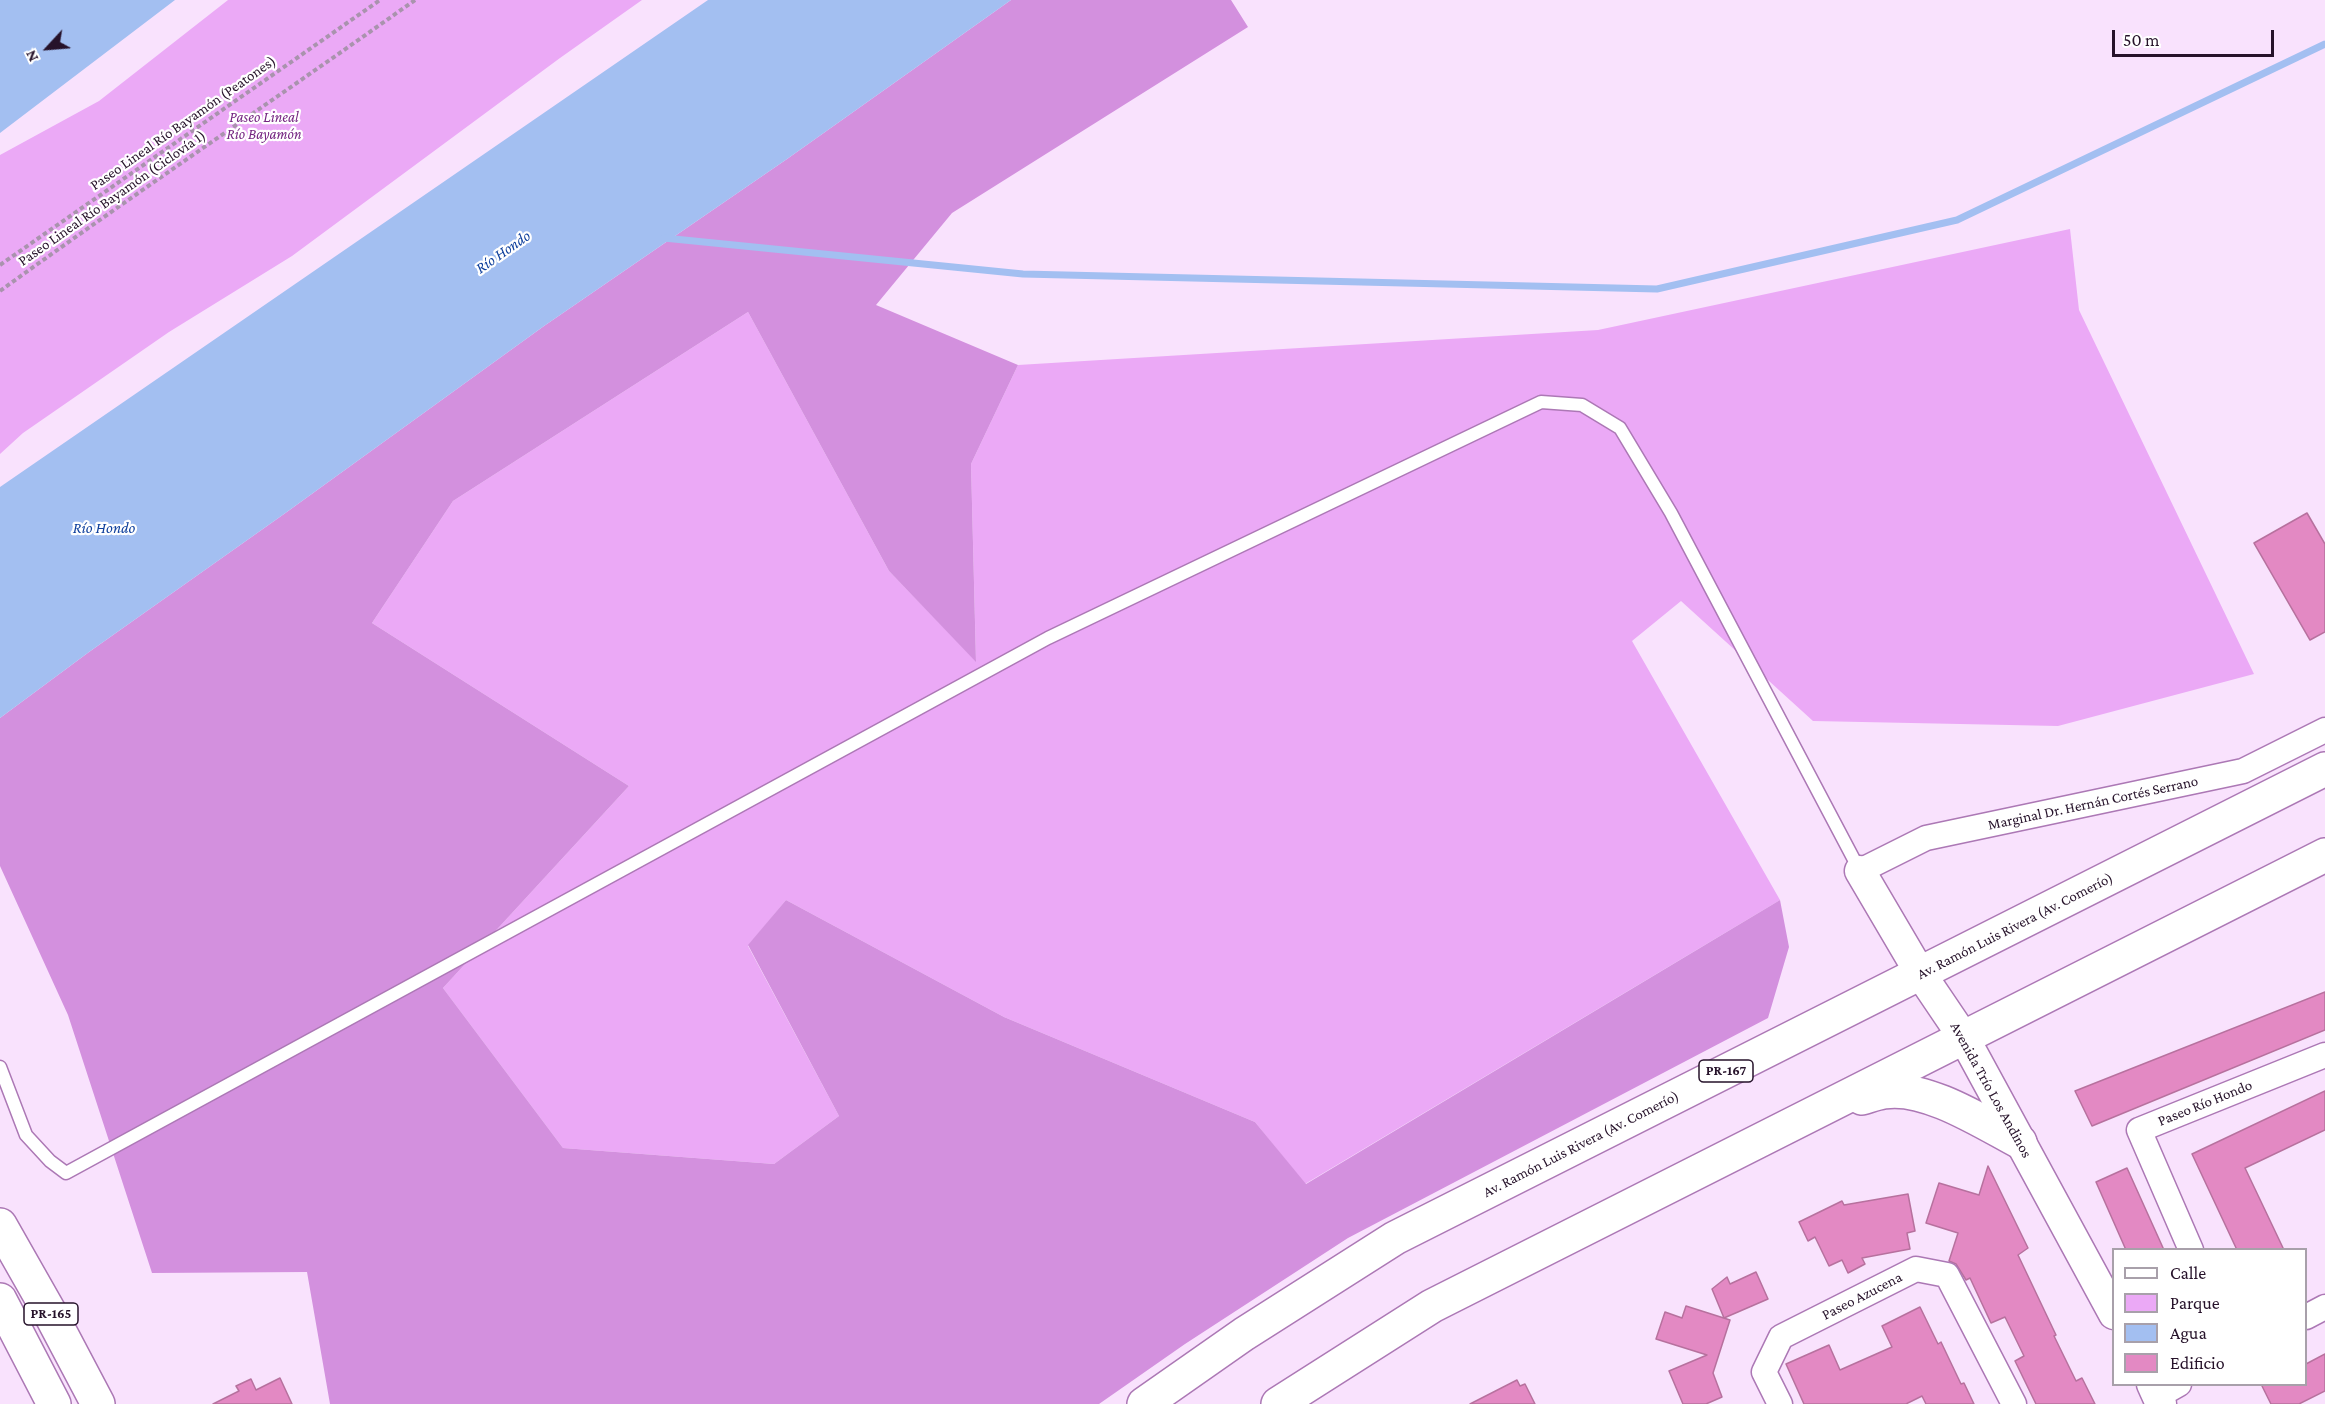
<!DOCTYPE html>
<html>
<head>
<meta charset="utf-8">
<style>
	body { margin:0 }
	#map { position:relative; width:2325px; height:1404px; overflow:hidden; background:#f9e2fd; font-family:"Crimson Pro",serif }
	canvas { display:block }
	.legend { position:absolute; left:2112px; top:1248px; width:195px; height:138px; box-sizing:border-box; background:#fff; border:2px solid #a8a0aa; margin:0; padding:8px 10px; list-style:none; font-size:18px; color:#26122a }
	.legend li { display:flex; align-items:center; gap:12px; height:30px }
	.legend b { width:30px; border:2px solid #a8a0aa }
	.north { position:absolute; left:18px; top:18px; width:60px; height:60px; -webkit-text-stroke:4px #fff; paint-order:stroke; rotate:244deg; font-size:16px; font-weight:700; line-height:24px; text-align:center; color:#26122a }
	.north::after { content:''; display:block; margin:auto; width:21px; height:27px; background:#26122a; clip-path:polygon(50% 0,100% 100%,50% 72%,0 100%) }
	.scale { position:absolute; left:2112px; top:30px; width:162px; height:27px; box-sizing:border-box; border:3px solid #26122a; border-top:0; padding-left:8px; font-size:18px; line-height:21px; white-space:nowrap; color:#26122a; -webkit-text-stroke:4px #fff; paint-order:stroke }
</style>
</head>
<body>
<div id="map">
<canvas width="2325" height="1404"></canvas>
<ul class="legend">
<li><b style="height:8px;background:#fff"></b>Calle</li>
<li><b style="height:16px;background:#eba9f6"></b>Parque</li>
<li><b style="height:16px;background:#a3bff1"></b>Agua</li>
<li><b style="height:16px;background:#e389c3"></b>Edificio</li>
</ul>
<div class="north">N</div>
<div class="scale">50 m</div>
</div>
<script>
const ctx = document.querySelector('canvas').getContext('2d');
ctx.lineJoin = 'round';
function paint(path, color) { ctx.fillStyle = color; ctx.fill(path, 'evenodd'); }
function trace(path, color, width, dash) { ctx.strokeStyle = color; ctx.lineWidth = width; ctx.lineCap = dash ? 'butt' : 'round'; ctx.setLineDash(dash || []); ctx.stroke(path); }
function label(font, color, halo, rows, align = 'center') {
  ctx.font = font + ' "Crimson Pro",serif'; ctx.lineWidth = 4.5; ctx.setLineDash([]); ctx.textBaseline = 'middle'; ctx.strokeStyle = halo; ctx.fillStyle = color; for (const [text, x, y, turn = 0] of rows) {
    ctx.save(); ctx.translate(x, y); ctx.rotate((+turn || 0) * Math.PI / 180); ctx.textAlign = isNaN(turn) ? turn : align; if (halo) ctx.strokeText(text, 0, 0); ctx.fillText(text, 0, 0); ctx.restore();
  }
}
const green = new Path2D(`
	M 228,0 L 642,0 L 560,58 L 292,256 L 169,332 L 23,433 L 0,454 L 0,155 L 99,101 Z
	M 2070,229 L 2079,310 L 2254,674 L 2058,726 L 1813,721 L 1681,601 L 1632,641 L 1780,900 L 1305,1184 L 1255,1122 L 1004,1017 L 786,900 L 748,946 L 839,1116 L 774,1164 L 563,1148 L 443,988 L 629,786 L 372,623 L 453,501 L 748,312 L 889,571 L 976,661 L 971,464 L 1018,365 L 1598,330 Z`);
const forest = new Path2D(`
	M 1011,0 L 1231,0 L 1248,27 L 952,213 L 876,305 L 1018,365 L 971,464 L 976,662 L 889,571 L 748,312 L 453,501 L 372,623 L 629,786 L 443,988 L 563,1148 L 774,1164 L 839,1116 L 748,945 L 786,900 L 1004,1017 L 1255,1122 L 1306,1184 L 1780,900 L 1789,947 L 1768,1018 L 1348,1238 L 1185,1344 L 1099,1404 L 330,1404 L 307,1272 L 152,1273 L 68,1015 L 0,866 L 0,718 L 89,652 L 284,514 L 544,326 L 787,159 Z`);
const water = new Path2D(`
	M 0,0 L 175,0 L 0,133 Z
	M 708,0 L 1011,0 L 787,159 L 544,326 L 284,514 L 89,652 L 0,718 L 0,487 Z`);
const stream = new Path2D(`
	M 664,238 L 1023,274 L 1657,289 L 1957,220 L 2325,44`);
const building = new Path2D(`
	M 2307,513 L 2325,544 L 2325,632 L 2310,640 L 2254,543 Z
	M 2325,992 L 2325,1030 L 2092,1126 L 2075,1091 Z
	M 2325,1091 L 2325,1130 L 2245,1168 L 2284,1250 L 2237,1250 L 2192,1154 Z
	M 1988,1166 L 2028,1248 L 2018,1255 L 2056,1335 L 2054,1336 L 2076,1381 L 2082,1378 L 2095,1404 L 2036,1404 L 2015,1361 L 2024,1356 L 2005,1317 L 1991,1323 L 1970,1278 L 1966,1280 L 1956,1264 L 1949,1261 L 1958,1233 L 1926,1223 L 1939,1183 L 1979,1195 Z
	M 2127,1168 L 2164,1250 L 2126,1250 L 2096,1182 Z
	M 1908,1194 L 1915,1231 L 1907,1233 L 1910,1249 L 1862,1258 L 1865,1264 L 1848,1273 L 1842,1260 L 1829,1266 L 1815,1237 L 1808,1241 L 1799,1222 L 1842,1201 L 1844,1205 Z
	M 1756,1272 L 1768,1299 L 1724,1318 L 1712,1289 L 1727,1277 L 1730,1284 Z
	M 1686,1306 L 1730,1320 L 1713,1373 L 1722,1397 L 1706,1404 L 1683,1404 L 1669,1371 L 1707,1355 L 1656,1339 L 1665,1312 L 1682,1318 Z
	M 1920,1307 L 1938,1344 L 1941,1342 L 1961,1384 L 1964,1383 L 1974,1404 L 1926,1404 L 1922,1396 L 1906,1404 L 1804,1404 L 1786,1364 L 1829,1345 L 1840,1370 L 1892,1347 L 1882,1326 Z
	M 2325,1354 L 2325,1391 L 2299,1404 L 2271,1404 L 2261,1384 L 2306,1384 L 2306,1364 Z
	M 280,1378 L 292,1404 L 213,1404 L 239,1391 L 236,1386 L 251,1379 L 256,1390 Z
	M 1517,1380 L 1520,1386 L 1525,1384 L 1535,1404 L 1470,1404 Z`);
const path = new Path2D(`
	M 0,265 L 380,0
	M 0,291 C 137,192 277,98 415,0`);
const service = new Path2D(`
	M 0,1067 L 26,1135 L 50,1161 L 66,1173 L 1048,638 L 1541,402 L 1582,405 L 1620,428 L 1671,513 L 1860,871`);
const minor = new Path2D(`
	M 1860,871 L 1926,838 L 2243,771 L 2325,730
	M 2191,1250 L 2139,1130 L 2325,1055
	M 2306,1317 L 2325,1307
	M 2158,1396 L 2179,1384
	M 1780,1404 L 1764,1372 L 1781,1337 L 1916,1269 L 1947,1275 L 2014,1404`);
const tertiary = new Path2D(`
	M 1860,871 L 1920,973 L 1964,1038 L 2114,1314
	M 2152,1384 L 2161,1404`);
const primary = new Path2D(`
	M 1862,1098 C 1869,1096 1877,1093 1884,1092 C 1926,1085 1984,1123 2020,1142
	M 0,1225 L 50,1313 L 98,1404
	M 0,1300 L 54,1404
	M 1144,1404 L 1244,1334 L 1395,1238 L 2325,769
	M 1278,1404 L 1432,1306 L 2325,855`);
const shields = [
	[1726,1071,54],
	[51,1314,54]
];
const shieldNames = [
	["PR-167",1726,1071],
	["PR-165",51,1314]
];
const parkNames = [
	["Paseo Lineal",264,117],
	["Río Bayamón",264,134]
];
const streetNames = [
	["Paseo Lineal Río Bayamón (Peatones)",183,123,-35],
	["Paseo Lineal Río Bayamón (Ciclovía 1)",112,198,-35],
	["Marginal Dr. Hernán Cortés Serrano",2093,803,-12],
	["Av. Ramón Luis Rivera (Av. Comerío)",2015,926,-27],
	["Avenida Trío Los Andinos",1991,1090,61],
	["Paseo Río Hondo",2205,1103,-22],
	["Av. Ramón Luis Rivera (Av. Comerío)",1581,1144,-27],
	["Paseo Azucena",1862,1296,-27]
];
const waterNames = [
	["Río Hondo",503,252,-35],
	["Río Hondo",104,528]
];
paint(green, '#eba9f6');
paint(forest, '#d390de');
paint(water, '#a3bff1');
trace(stream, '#a3bff1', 7);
paint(building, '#e389c3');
trace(building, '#b7719e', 1.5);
trace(service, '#ac78b5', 15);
trace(minor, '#ac78b5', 27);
trace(tertiary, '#ac78b5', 33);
trace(primary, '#ac78b5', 36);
trace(path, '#a993ad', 4, [4.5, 3]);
trace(service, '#fff', 12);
trace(minor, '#fff', 24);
trace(tertiary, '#fff', 30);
trace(primary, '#fff', 33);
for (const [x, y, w] of shields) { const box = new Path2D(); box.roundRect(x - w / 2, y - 11, w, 22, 4.5); ctx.fillStyle = '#fff'; ctx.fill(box); trace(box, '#26122a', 1.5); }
label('bold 14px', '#26122a', null, shieldNames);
label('italic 15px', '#742481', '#fff', parkNames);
label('15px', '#26122a', '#fff', streetNames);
label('italic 16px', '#0e3f9c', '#fff', waterNames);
</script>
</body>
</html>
